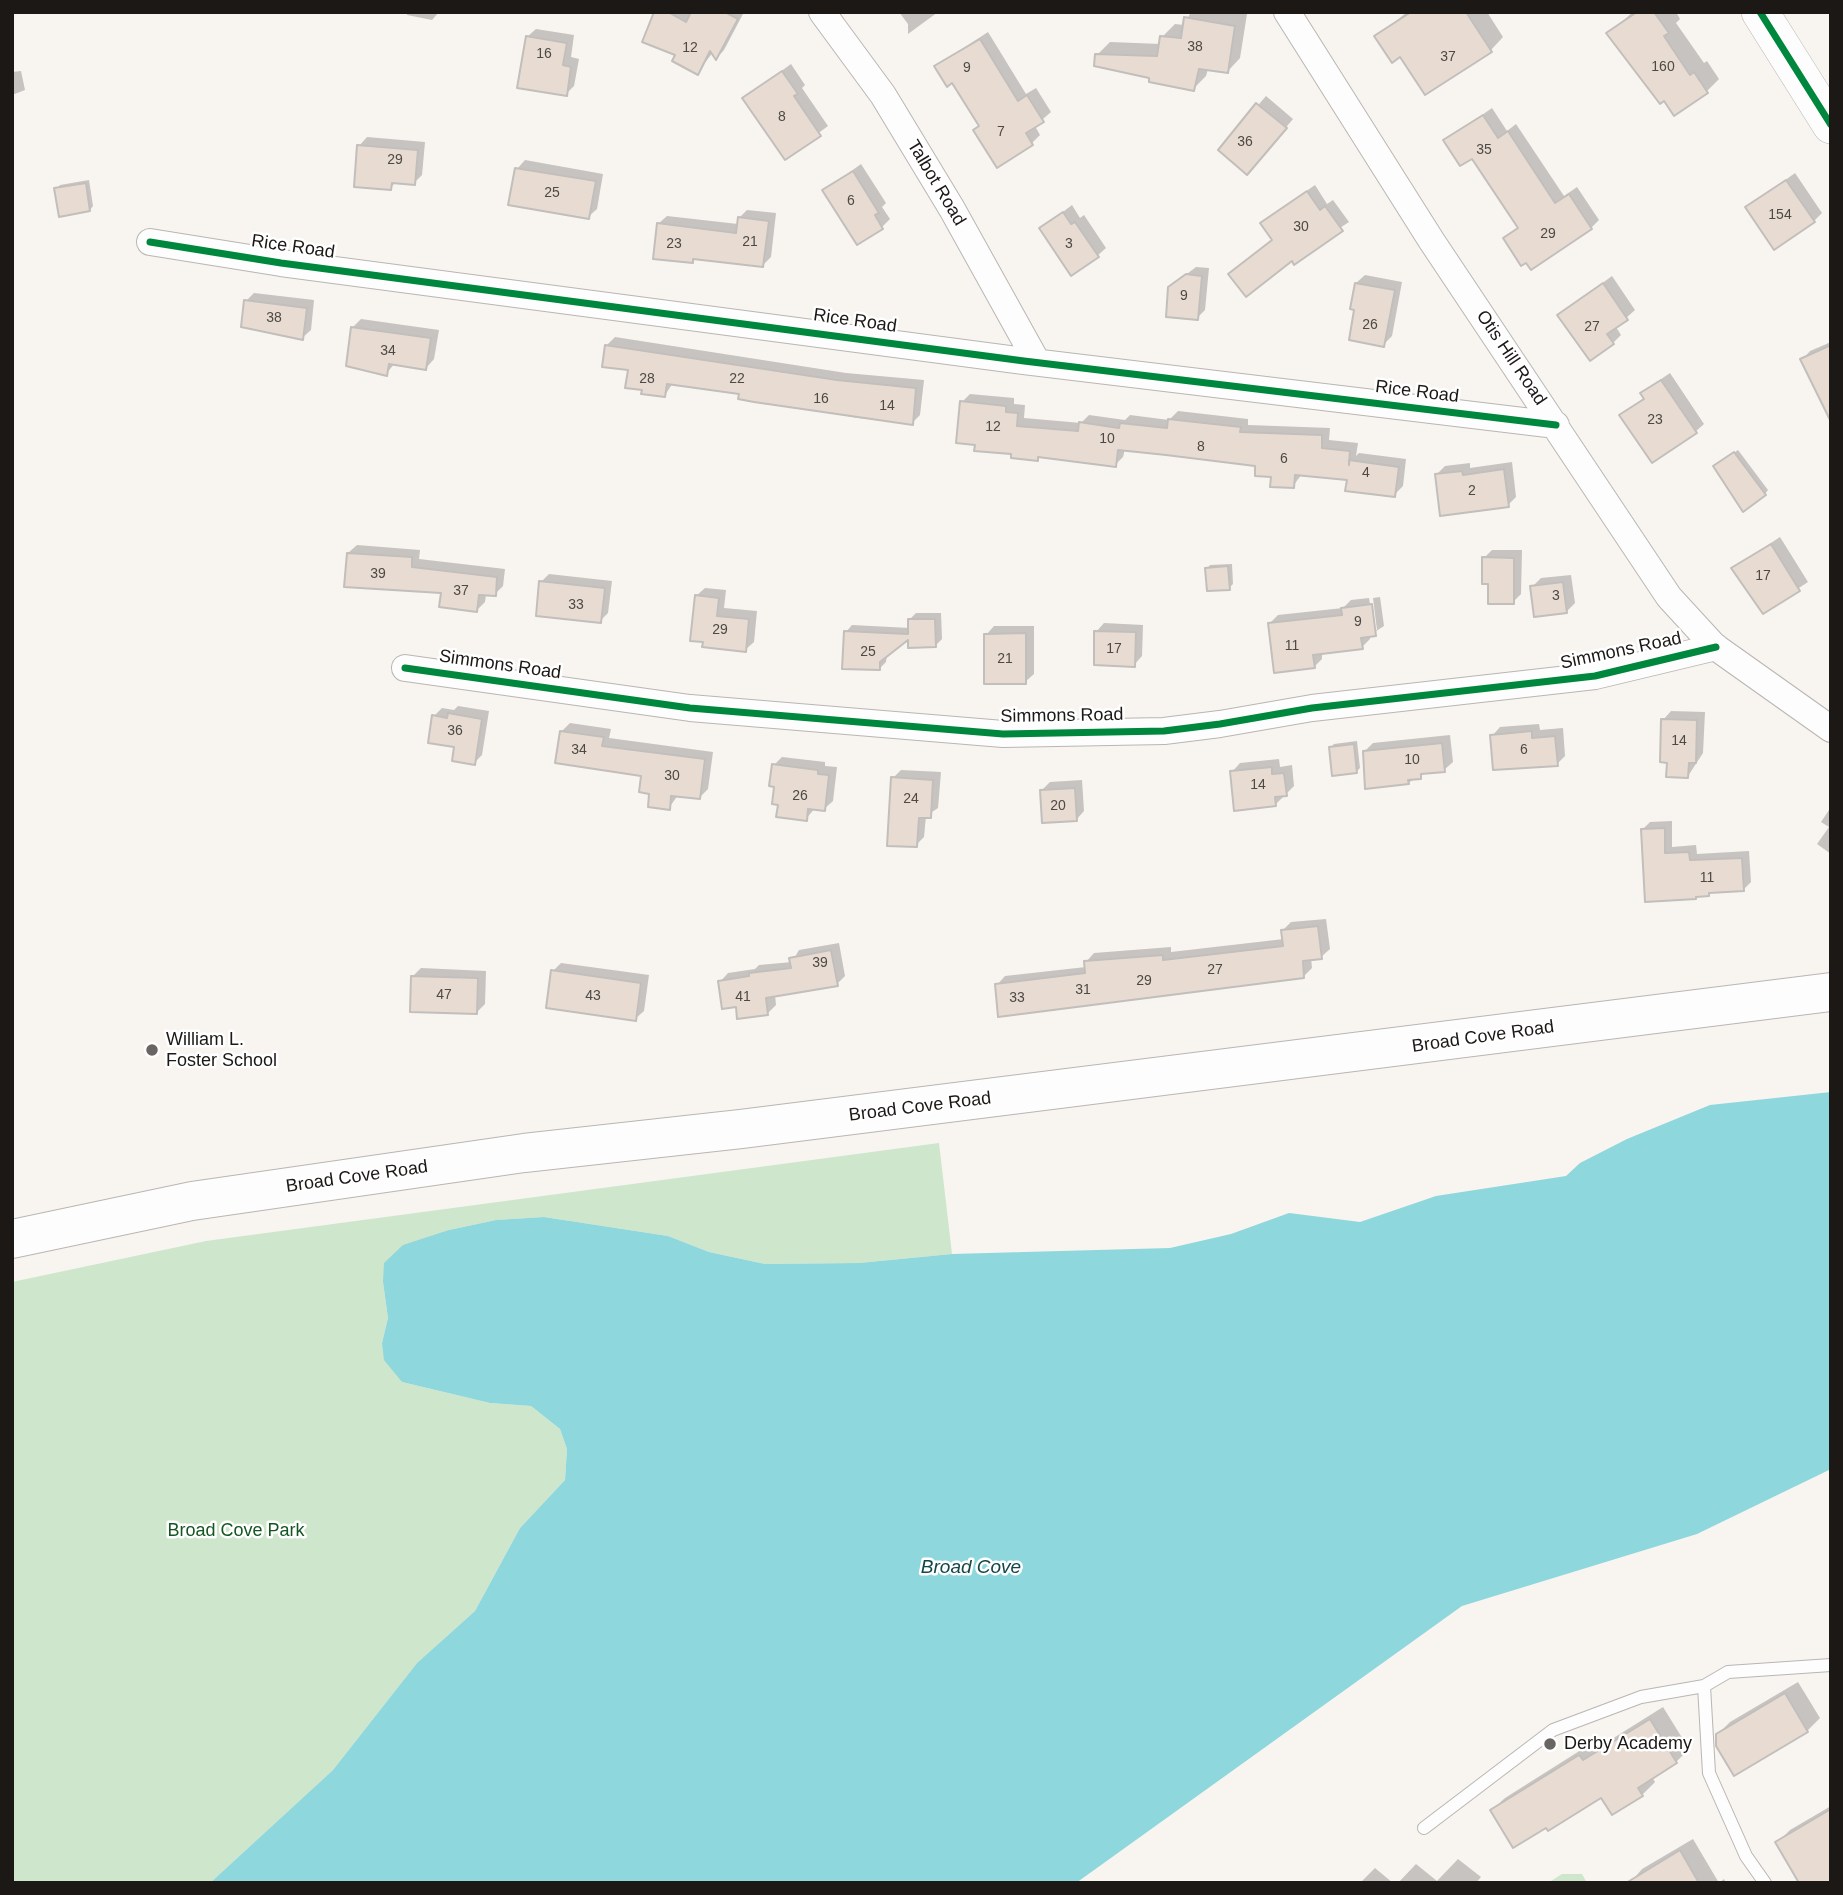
<!DOCTYPE html>
<html>
<head>
<meta charset="utf-8">
<style>
	body { margin:0 }
	#map { position:relative; width:1843px; height:1895px; overflow:hidden; background:#f8f4f0; font-family:Arial,sans-serif }
	canvas { display:block }
	.frame { position:absolute; inset:0; border:14px solid #1b1815; pointer-events:none }
</style>
</head>
<body>
<div id="map">
<canvas width="1843" height="1895"></canvas>
<div class="frame"></div>
</div>
<script>
const ctx = document.querySelector('canvas').getContext('2d');
ctx.lineJoin = 'round';
function paint(path, color) { ctx.fillStyle = color; ctx.fill(path, 'evenodd'); }
function trace(path, color, width, dash) { ctx.strokeStyle = color; ctx.lineWidth = width; ctx.lineCap = dash ? 'butt' : 'round'; ctx.setLineDash(dash || []); ctx.stroke(path); }
function label(font, color, halo, rows, align = 'center') {
  ctx.font = font + ' Arial,sans-serif'; ctx.lineWidth = 5; ctx.setLineDash([]); ctx.textBaseline = 'middle'; ctx.strokeStyle = halo; ctx.fillStyle = color; for (const [text, x, y, turn = 0] of rows) {
    ctx.save(); ctx.translate(x, y); ctx.rotate((+turn || 0) * Math.PI / 180); ctx.textAlign = isNaN(turn) ? turn : align; if (halo) ctx.strokeText(text, 0, 0); ctx.fillText(text, 0, 0); ctx.restore();
  }
}
const green = new Path2D(`
	M 939,1143 L 952,1254 L 859,1263 L 765,1264 L 709,1252 L 668,1236 L 544,1217 L 496,1220 L 449,1230 L 383,1282 L 388,1318 L 382,1343 L 402,1382 L 490,1403 L 531,1406 L 560,1429 L 567,1449 L 565,1480 L 520,1528 L 475,1611 L 417,1663 L 333,1770 L 210,1883 L 12,1883 L 12,1282 L 206,1241 Z
	M 1562,1874 L 1582,1874 L 1587,1883 L 1548,1883 Z`);
const water = new Path2D(`
	M 1831,1092 L 1831,1469 L 1697,1534 L 1462,1606 L 1076,1883 L 210,1883 L 333,1770 L 417,1663 L 475,1611 L 520,1528 L 565,1480 L 567,1449 L 560,1429 L 531,1406 L 490,1403 L 402,1382 L 384,1360 L 382,1343 L 388,1318 L 383,1282 L 384,1263 L 403,1245 L 449,1230 L 496,1220 L 544,1217 L 668,1236 L 709,1252 L 765,1264 L 859,1263 L 952,1254 L 1170,1248 L 1231,1234 L 1289,1213 L 1360,1222 L 1436,1196 L 1566,1176 L 1580,1163 L 1627,1139 L 1710,1105 Z`);
const shadow = new Path2D(`
	M 407,12 L 439,12 L 432,20 L 407,15 Z
	M 657,12 L 744,12 L 724,50 L 717,58 L 713,52 L 698,72 L 678,54 Z
	M 899,12 L 938,12 L 908,34 L 908,24 Z
	M 1191,12 L 1247,14 L 1240,58 L 1228,71 L 1208,69 L 1206,76 L 1193,89 L 1150,77 L 1097,55 L 1110,42 L 1161,44 L 1162,37 L 1175,24 L 1184,25 Z
	M 1407,12 L 1487,12 L 1503,37 L 1491,50 L 1401,55 L 1377,37 Z
	M 1633,12 L 1676,12 L 1680,19 L 1676,23 L 1704,63 L 1707,61 L 1719,79 L 1707,91 L 1664,99 L 1609,33 Z
	M 536,29 L 574,35 L 571,57 L 579,59 L 574,86 L 566,94 L 527,37 Z
	M 988,32 L 1026,94 L 1036,88 L 1051,112 L 1035,126 L 1040,135 L 1032,143 L 998,165 L 981,125 L 953,80 L 936,66 Z
	M 791,64 L 805,85 L 802,88 L 828,126 L 785,158 L 744,98 Z
	M 21,71 L 25,90 L 12,95 L 12,72 Z
	M 1266,96 L 1293,119 L 1255,164 L 1220,150 Z
	M 1492,108 L 1507,131 L 1516,124 L 1564,196 L 1577,187 L 1599,220 L 1591,228 L 1505,238 L 1519,226 L 1472,157 L 1445,141 Z
	M 367,137 L 425,142 L 422,175 L 414,183 L 396,182 L 390,188 L 359,146 Z
	M 525,160 L 603,174 L 597,209 L 588,217 L 517,169 Z
	M 861,164 L 886,203 L 882,207 L 890,219 L 882,227 L 825,190 Z
	M 1795,173 L 1822,213 L 1814,221 L 1747,208 Z
	M 89,180 L 93,206 L 90,210 L 56,189 L 60,185 Z
	M 1315,185 L 1327,204 L 1333,200 L 1349,222 L 1292,259 L 1230,274 L 1273,239 L 1269,217 Z
	M 1072,205 L 1080,218 L 1084,215 L 1106,248 L 1097,256 L 1042,228 Z
	M 747,210 L 776,213 L 771,257 L 762,266 L 696,257 L 692,261 L 658,224 L 667,216 L 738,224 L 739,218 Z
	M 1196,267 L 1209,268 L 1205,310 L 1197,318 L 1170,287 Z
	M 1365,275 L 1402,282 L 1392,336 L 1383,345 L 1356,309 L 1356,283 Z
	M 1612,276 L 1635,310 L 1616,327 L 1621,335 L 1613,343 L 1559,315 Z
	M 254,293 L 314,300 L 311,330 L 302,338 L 273,334 L 274,329 L 246,301 Z
	M 361,319 L 439,330 L 434,359 L 426,368 L 395,363 L 386,374 L 353,327 Z
	M 615,337 L 846,373 L 924,380 L 920,415 L 912,423 L 858,418 L 740,397 L 740,393 L 673,383 L 665,395 L 644,388 L 607,345 Z
	M 1831,342 L 1831,404 L 1802,360 L 1810,351 Z
	M 1670,373 L 1704,424 L 1695,432 L 1621,415 L 1645,397 L 1643,394 L 1651,386 Z
	M 970,394 L 1014,398 L 1014,404 L 1025,405 L 1024,418 L 1081,423 L 1089,415 L 1125,420 L 1130,415 L 1169,420 L 1178,411 L 1248,419 L 1248,425 L 1330,428 L 1329,440 L 1358,443 L 1356,456 L 1359,453 L 1406,459 L 1403,486 L 1394,495 L 1349,478 L 1302,474 L 1293,486 L 1257,464 L 1125,449 L 1123,457 L 1115,465 L 1041,456 L 1037,459 L 1013,452 L 962,402 Z
	M 1738,450 L 1768,490 L 1765,494 L 1719,463 Z
	M 1512,462 L 1516,497 L 1508,505 L 1436,475 L 1445,466 L 1470,463 L 1470,468 Z
	M 1780,537 L 1808,582 L 1764,611 L 1733,568 Z
	M 357,545 L 420,550 L 419,559 L 505,569 L 503,586 L 495,594 L 486,594 L 485,602 L 477,610 L 443,591 L 348,553 Z
	M 1492,550 L 1522,550 L 1521,594 L 1513,602 L 1489,582 L 1484,558 Z
	M 1232,564 L 1233,584 L 1229,588 L 1207,569 L 1210,565 Z
	M 549,574 L 612,581 L 608,613 L 600,621 L 541,582 Z
	M 1571,575 L 1575,603 L 1566,612 L 1532,587 L 1541,578 Z
	M 705,588 L 726,590 L 724,608 L 757,611 L 754,642 L 745,650 L 696,596 Z
	M 1380,597 L 1384,626 L 1370,635 L 1370,639 L 1362,647 L 1322,652 L 1322,659 L 1314,667 L 1270,623 L 1278,615 L 1343,608 L 1351,600 L 1369,598 L 1374,630 L 1377,630 L 1373,598 Z
	M 916,613 L 941,613 L 942,639 L 935,646 L 910,636 L 887,655 L 886,662 L 879,669 L 846,632 L 852,625 L 910,628 L 909,620 Z
	M 1104,623 L 1143,625 L 1142,656 L 1134,665 L 1096,632 Z
	M 994,626 L 1034,626 L 1034,674 L 1025,682 L 986,635 Z
	M 458,706 L 489,711 L 482,755 L 474,763 L 456,746 L 434,716 L 442,708 L 454,710 Z
	M 1671,711 L 1705,712 L 1703,753 L 1688,776 L 1668,761 L 1663,720 Z
	M 570,723 L 611,729 L 609,738 L 713,752 L 708,789 L 699,798 L 678,795 L 669,808 L 651,792 L 643,774 L 562,731 Z
	M 1539,724 L 1540,730 L 1563,728 L 1565,756 L 1557,764 L 1492,736 L 1500,727 Z
	M 1450,735 L 1453,762 L 1444,770 L 1426,772 L 1408,783 L 1365,751 L 1373,743 Z
	M 1357,741 L 1360,768 L 1357,771 L 1331,747 L 1334,744 Z
	M 782,757 L 825,762 L 825,766 L 837,767 L 833,801 L 824,809 L 815,808 L 806,819 L 780,804 L 774,765 Z
	M 1279,759 L 1280,767 L 1292,765 L 1294,786 L 1275,805 L 1232,772 L 1240,763 Z
	M 901,770 L 941,772 L 938,808 L 926,816 L 924,837 L 916,845 L 893,778 Z
	M 1082,780 L 1084,811 L 1076,820 L 1042,790 L 1050,782 Z
	M 1831,807 L 1831,854 L 1817,844 L 1829,827 L 1821,822 Z
	M 1672,821 L 1672,847 L 1696,845 L 1697,854 L 1749,851 L 1751,882 L 1743,890 L 1711,891 L 1695,898 L 1643,829 L 1650,822 Z
	M 1326,919 L 1330,949 L 1321,957 L 1311,958 L 1312,968 L 1304,976 L 997,985 L 1005,976 L 1086,967 L 1086,962 L 1094,953 L 1171,947 L 1171,952 L 1284,939 L 1283,930 L 1291,922 Z
	M 839,943 L 845,976 L 837,984 L 775,995 L 776,1005 L 768,1013 L 737,1006 L 720,982 L 728,973 L 755,969 L 759,965 L 792,962 L 799,950 Z
	M 561,963 L 649,975 L 644,1011 L 635,1019 L 553,971 Z
	M 421,968 L 486,971 L 485,1004 L 476,1013 L 413,976 Z
	M 1798,1682 L 1820,1718 L 1807,1731 L 1717,1735 L 1730,1722 Z
	M 1663,1707 L 1689,1749 L 1676,1762 L 1652,1777 L 1655,1782 L 1642,1795 L 1602,1796 L 1492,1810 L 1505,1798 L 1592,1743 L 1596,1749 Z
	M 1831,1806 L 1831,1883 L 1777,1843 L 1790,1830 Z
	M 1693,1839 L 1719,1883 L 1724,1879 L 1726,1883 L 1630,1883 L 1642,1869 Z
	M 1458,1859 L 1481,1877 L 1476,1883 L 1398,1883 L 1416,1864 L 1437,1881 Z
	M 1375,1868 L 1393,1883 L 1360,1883 Z`);
const building = new Path2D(`
	M 654,12 L 668,12 L 686,22 L 691,12 L 725,12 L 738,19 L 716,60 L 710,51 L 698,75 L 672,61 L 675,55 L 642,42 Z
	M 1411,12 L 1466,12 L 1492,52 L 1425,95 L 1400,57 L 1392,63 L 1374,36 Z
	M 1637,12 L 1654,12 L 1669,33 L 1664,36 L 1690,75 L 1694,72 L 1708,93 L 1674,116 L 1664,101 L 1660,104 L 1606,33 Z
	M 1184,17 L 1235,26 L 1228,73 L 1199,69 L 1194,91 L 1149,82 L 1149,78 L 1094,66 L 1095,54 L 1157,56 L 1160,36 L 1181,38 Z
	M 526,36 L 567,43 L 563,65 L 571,67 L 567,96 L 517,88 Z
	M 980,39 L 1018,101 L 1027,95 L 1044,122 L 1026,133 L 1033,145 L 997,168 L 973,130 L 979,126 L 952,83 L 947,87 L 934,66 Z
	M 782,71 L 798,94 L 794,96 L 821,136 L 785,160 L 742,98 Z
	M 1256,103 L 1287,128 L 1247,175 L 1218,150 Z
	M 1483,115 L 1498,138 L 1508,131 L 1555,203 L 1569,194 L 1592,229 L 1531,270 L 1526,263 L 1521,266 L 1503,238 L 1518,228 L 1472,159 L 1460,166 L 1443,140 Z
	M 357,145 L 418,150 L 415,185 L 392,183 L 391,190 L 354,187 Z
	M 515,168 L 596,181 L 589,219 L 508,205 Z
	M 853,171 L 879,213 L 875,215 L 883,229 L 857,245 L 822,190 Z
	M 1786,180 L 1815,222 L 1774,250 L 1745,207 Z
	M 86,183 L 90,211 L 59,217 L 54,188 Z
	M 1307,191 L 1320,210 L 1325,206 L 1343,231 L 1294,265 L 1292,261 L 1246,297 L 1228,274 L 1272,240 L 1260,223 Z
	M 1063,212 L 1071,224 L 1075,222 L 1099,257 L 1071,276 L 1039,228 Z
	M 738,217 L 769,221 L 763,267 L 693,259 L 693,263 L 653,259 L 657,223 L 736,233 Z
	M 1186,274 L 1202,276 L 1198,320 L 1166,317 L 1168,287 Z
	M 1355,283 L 1395,290 L 1384,347 L 1349,340 L 1354,310 L 1350,309 Z
	M 1603,283 L 1628,320 L 1607,334 L 1614,344 L 1590,361 L 1557,315 Z
	M 244,300 L 307,308 L 303,340 L 241,327 Z
	M 351,327 L 431,338 L 426,370 L 389,364 L 387,376 L 346,366 Z
	M 605,345 L 837,380 L 916,388 L 913,425 L 754,402 L 738,399 L 739,394 L 667,384 L 665,397 L 641,394 L 642,390 L 625,388 L 628,370 L 602,367 Z
	M 1831,345 L 1831,422 L 1800,359 Z
	M 1661,380 L 1697,433 L 1652,463 L 1619,415 L 1644,399 L 1640,393 Z
	M 960,401 L 1006,406 L 1006,412 L 1018,413 L 1017,426 L 1078,431 L 1079,422 L 1119,428 L 1120,423 L 1167,428 L 1168,419 L 1241,427 L 1240,432 L 1322,435 L 1322,448 L 1350,451 L 1349,465 L 1349,460 L 1399,467 L 1395,497 L 1345,491 L 1347,480 L 1295,475 L 1294,488 L 1270,487 L 1271,477 L 1255,476 L 1255,466 L 1166,455 L 1118,450 L 1116,467 L 1038,457 L 1038,461 L 1011,458 L 1011,454 L 974,451 L 975,445 L 956,443 Z
	M 1734,452 L 1766,495 L 1743,512 L 1713,466 Z
	M 1504,469 L 1509,507 L 1440,516 L 1435,474 L 1462,471 L 1463,475 Z
	M 1771,544 L 1800,591 L 1763,614 L 1731,568 Z
	M 347,553 L 412,557 L 412,567 L 497,577 L 496,596 L 479,595 L 477,612 L 439,607 L 441,593 L 344,587 Z
	M 1482,557 L 1514,558 L 1514,604 L 1488,604 L 1488,584 L 1482,584 Z
	M 1228,566 L 1230,590 L 1207,591 L 1205,568 Z
	M 539,581 L 605,588 L 601,623 L 536,616 Z
	M 1563,582 L 1567,613 L 1534,617 L 1530,586 Z
	M 695,595 L 719,598 L 717,616 L 749,619 L 746,652 L 702,647 L 703,642 L 690,641 Z
	M 1372,604 L 1376,636 L 1361,638 L 1363,649 L 1313,655 L 1315,668 L 1274,673 L 1268,623 L 1342,615 L 1341,608 Z
	M 908,619 L 935,619 L 936,647 L 908,648 L 908,640 L 880,662 L 880,670 L 842,669 L 844,631 L 908,634 Z
	M 1094,631 L 1136,632 L 1135,667 L 1094,665 Z
	M 1026,633 L 1026,684 L 984,684 L 984,634 Z
	M 448,713 L 482,719 L 475,765 L 452,761 L 454,747 L 428,743 L 432,715 L 447,718 Z
	M 1661,719 L 1697,720 L 1696,763 L 1689,763 L 1688,778 L 1666,777 L 1667,763 L 1660,762 Z
	M 560,731 L 604,737 L 602,746 L 705,759 L 700,799 L 671,796 L 670,810 L 648,807 L 649,794 L 639,792 L 641,776 L 555,763 Z
	M 1532,731 L 1532,738 L 1555,736 L 1558,766 L 1493,770 L 1490,735 Z
	M 1442,743 L 1445,772 L 1421,774 L 1421,779 L 1408,780 L 1409,784 L 1365,789 L 1363,751 Z
	M 1354,744 L 1357,773 L 1332,776 L 1329,747 Z
	M 772,764 L 818,770 L 818,774 L 829,775 L 825,811 L 808,809 L 807,821 L 776,817 L 778,805 L 772,804 L 774,787 L 769,786 Z
	M 1272,767 L 1272,774 L 1284,773 L 1287,796 L 1275,797 L 1276,806 L 1234,811 L 1230,771 Z
	M 891,777 L 933,780 L 931,818 L 919,818 L 917,847 L 887,846 Z
	M 1075,788 L 1077,821 L 1042,823 L 1040,790 Z
	M 1665,828 L 1665,853 L 1689,852 L 1690,860 L 1742,858 L 1744,891 L 1709,893 L 1709,896 L 1696,897 L 1696,899 L 1645,902 L 1641,829 Z
	M 1318,926 L 1322,959 L 1303,961 L 1304,978 L 998,1017 L 995,984 L 1085,973 L 1084,961 L 1163,955 L 1163,960 L 1283,946 L 1281,930 Z
	M 831,950 L 838,986 L 766,998 L 768,1015 L 737,1019 L 736,1007 L 722,1009 L 718,981 L 749,976 L 749,973 L 791,968 L 789,958 Z
	M 551,970 L 641,983 L 636,1021 L 546,1008 Z
	M 411,976 L 478,978 L 477,1014 L 410,1012 Z
	M 1785,1693 L 1808,1732 L 1734,1776 L 1716,1746 L 1716,1734 Z
	M 1650,1719 L 1677,1763 L 1638,1788 L 1643,1796 L 1612,1815 L 1601,1798 L 1548,1831 L 1546,1828 L 1513,1848 L 1490,1810 L 1579,1755 L 1583,1760 Z
	M 1831,1809 L 1831,1883 L 1799,1883 L 1775,1842 Z
	M 1680,1850 L 1699,1883 L 1626,1883 Z`);
const lane = new Path2D(`
	M 1424,1828 L 1553,1730 L 1641,1697 L 1704,1686
	M 1765,1883 L 1746,1856 L 1709,1773 L 1704,1686 L 1728,1672 L 1831,1665`);
const street = new Path2D(`
	M 822,12 L 883,95 L 952,209 L 1037,362
	M 1287,12 L 1431,240 L 1669,597 L 1714,646 L 1831,729
	M 150,242 L 281,263 L 1024,361 L 1556,425
	M 405,668 L 690,708 L 1003,734 L 1164,731 L 1220,724 L 1312,708 L 1595,676 L 1716,647`);
const secondary = new Path2D(`
	M 1760,12 L 1831,125`);
const primary = new Path2D(`
	M 12,1239 L 192,1201 L 524,1153 L 741,1129 L 1831,992`);
const cycleway = new Path2D(`
	M 1760,12 L 1831,125
	M 150,242 L 281,263 L 1024,361 L 1556,425
	M 405,668 L 690,708 L 1003,734 L 1164,731 L 1220,724 L 1312,708 L 1595,676 L 1716,647`);
const markers = [
	[152,1050,7,"#686562"],
	[1550,1744,7,"#686562"]
];
const numberNames = [
	["38",1195,47],
	["12",690,48],
	["16",544,54],
	["37",1448,57],
	["160",1663,67],
	["9",967,68],
	["8",782,117],
	["7",1001,132],
	["36",1245,142],
	["35",1484,150],
	["29",395,160],
	["25",552,193],
	["6",851,201],
	["154",1780,215],
	["30",1301,227],
	["29",1548,234],
	["21",750,242],
	["23",674,244],
	["3",1069,244],
	["9",1184,296],
	["38",274,318],
	["26",1370,325],
	["27",1592,327],
	["34",388,351],
	["28",647,379],
	["22",737,379],
	["16",821,399],
	["14",887,406],
	["23",1655,420],
	["12",993,427],
	["10",1107,439],
	["8",1201,447],
	["6",1284,459],
	["4",1366,473],
	["2",1472,491],
	["39",378,574],
	["17",1763,576],
	["37",461,591],
	["3",1556,596],
	["33",576,605],
	["9",1358,622],
	["29",720,630],
	["11",1292,646],
	["17",1114,649],
	["25",868,652],
	["21",1005,659],
	["36",455,731],
	["14",1679,741],
	["34",579,750],
	["6",1524,750],
	["10",1412,760],
	["30",672,776],
	["14",1258,785],
	["26",800,796],
	["24",911,799],
	["20",1058,806],
	["11",1707,878],
	["39",820,963],
	["27",1215,970],
	["29",1144,981],
	["31",1083,990],
	["47",444,995],
	["43",593,996],
	["41",743,997],
	["33",1017,998]
];
const streetNames = [
	["Talbot Road",936,183,59],
	["Rice Road",293,247,8],
	["Rice Road",855,321,8],
	["Otis Hill Road",1511,358,56],
	["Rice Road",1417,392,7],
	["Simmons Road",1621,651,-12],
	["Simmons Road",500,665,8],
	["Simmons Road",1062,716,-1],
	["Broad Cove Road",1483,1037,-8],
	["Broad Cove Road",920,1107,-7],
	["Broad Cove Road",357,1177,-8]
];
const poiNames = [
	["William L.",166,1040],
	["Foster School",166,1061],
	["Derby Academy",1564,1744]
];
const parkNames = [
	["Broad Cove Park",236,1531]
];
const waterNames = [
	["Broad Cove",971,1568]
];
paint(green, '#cee6cc');
paint(water, '#8ed7dc');
paint(shadow, '#0003');
paint(building, '#e8dcd2');
trace(building, '#c1bebb', 2);
trace(lane, '#b9b6b3', 14);
trace(street, '#b9b6b3', 28);
trace(secondary, '#b9b6b3', 38);
trace(primary, '#b9b6b3', 40);
trace(lane, '#fefdfd', 12);
trace(street, '#fefdfd', 26);
trace(secondary, '#fefdfd', 37);
trace(primary, '#fefdfd', 38);
trace(cycleway, '#00873e', 7);
for (const [x, y, r, color] of markers) { const dot = new Path2D(); dot.arc(x, y, r, 0, 2 * Math.PI); ctx.fillStyle = color; ctx.fill(dot); trace(dot, '#fff', 2.5); }
label('14px', '#4e4944', null, numberNames);
label('18px', '#1b1815', '#fff', streetNames);
label('18px', '#1b1815', '#fff', poiNames, 'left');
label('18px', '#145522', '#fff', parkNames);
label('italic 19px', '#15464a', '#fff', waterNames);
</script>
</body>
</html>
